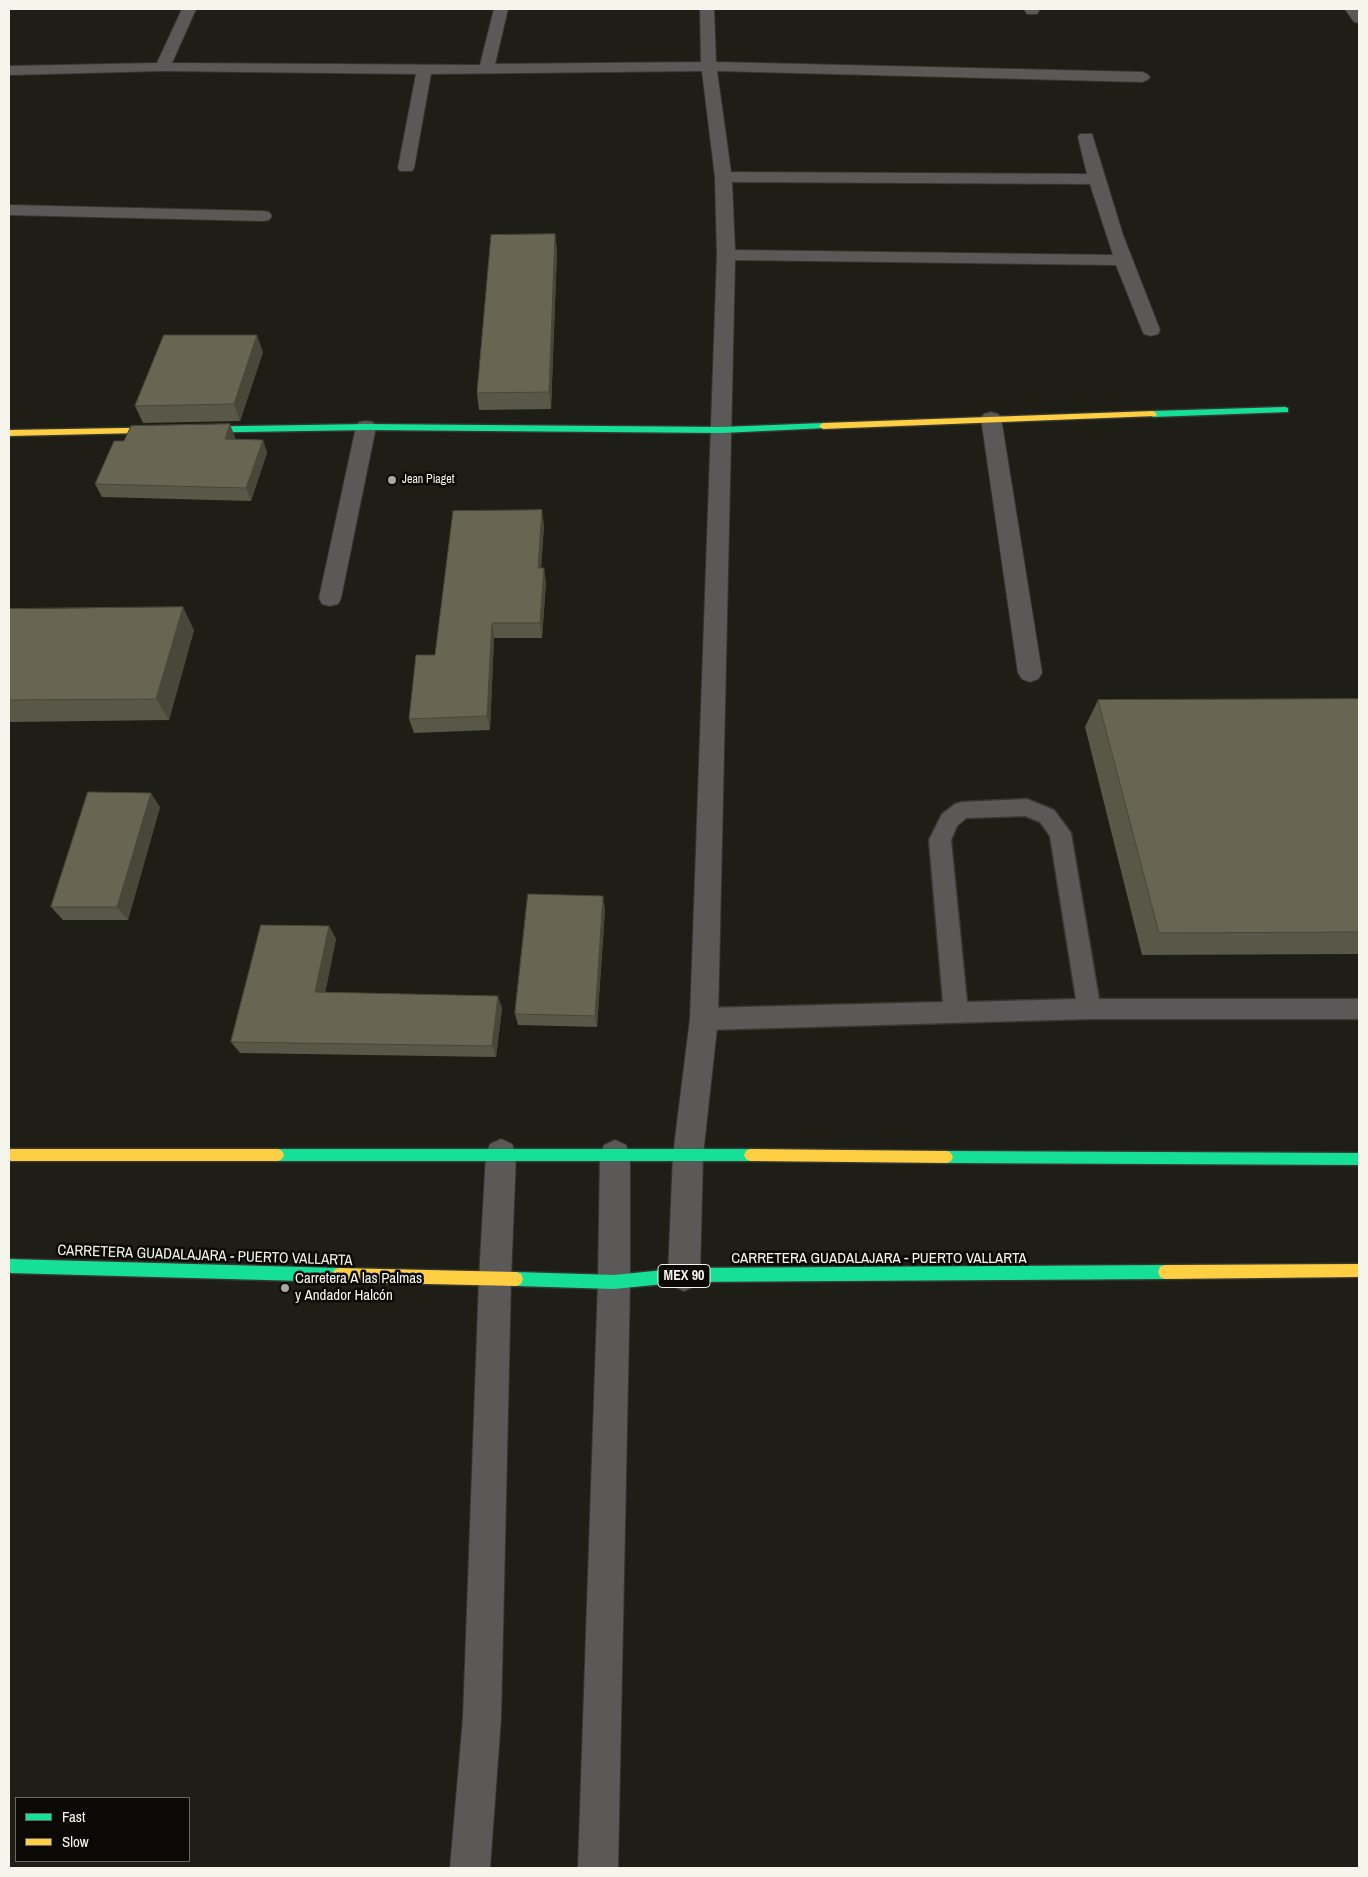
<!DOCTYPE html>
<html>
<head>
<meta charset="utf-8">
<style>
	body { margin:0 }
	#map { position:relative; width:1368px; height:1877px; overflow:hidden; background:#1e1d16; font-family:"Archivo Narrow",sans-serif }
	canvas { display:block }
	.frame { position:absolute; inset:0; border:10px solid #f6f5ec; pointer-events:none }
	.legend { position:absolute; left:15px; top:1797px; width:175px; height:65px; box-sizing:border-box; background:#0a0905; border:1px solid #686761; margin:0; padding:6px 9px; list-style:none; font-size:15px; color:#f6f5ec }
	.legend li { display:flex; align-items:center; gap:10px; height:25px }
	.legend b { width:25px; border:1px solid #686761 }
</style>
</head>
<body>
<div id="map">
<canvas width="1368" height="1877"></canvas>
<div class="frame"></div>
<ul class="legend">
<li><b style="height:6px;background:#16e098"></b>Fast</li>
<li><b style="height:6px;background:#ffcf43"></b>Slow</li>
</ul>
</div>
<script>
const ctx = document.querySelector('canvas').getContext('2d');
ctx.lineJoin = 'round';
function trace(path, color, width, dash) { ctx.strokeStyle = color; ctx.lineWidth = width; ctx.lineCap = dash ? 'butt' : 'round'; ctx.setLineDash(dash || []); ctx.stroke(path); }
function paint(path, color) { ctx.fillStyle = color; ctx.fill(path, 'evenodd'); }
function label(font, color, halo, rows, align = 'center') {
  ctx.font = font + ' "Archivo Narrow",sans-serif'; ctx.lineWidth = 5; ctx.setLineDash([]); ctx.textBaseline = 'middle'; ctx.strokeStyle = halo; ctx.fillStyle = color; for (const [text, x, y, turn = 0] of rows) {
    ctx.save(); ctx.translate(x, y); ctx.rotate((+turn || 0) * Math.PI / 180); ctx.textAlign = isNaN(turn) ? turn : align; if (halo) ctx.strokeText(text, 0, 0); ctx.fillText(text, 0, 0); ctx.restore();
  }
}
const lane = new Path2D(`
	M 1027,799 L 1054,810 L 1071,833 L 1099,999 L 1359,999 L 1359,1019 L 1089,1019 L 704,1030 L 696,1026 L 692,1019 L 696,1012 L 704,1008 L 943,1002 L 929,840 L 942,814 L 955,804 L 962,802 ZM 1025,816 L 1040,822 L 1050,836 L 1076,999 L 967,1002 L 951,840 L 957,826 L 966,818 Z`);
const street = new Path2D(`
	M 182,9 L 196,9 L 172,63 L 480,65 L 494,9 L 508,9 L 495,64 L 701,62 L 700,9 L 714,9 L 716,62 L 1142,72 L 1147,74 L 1150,77 L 1147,80 L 1142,82 L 717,71 L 731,172 L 1087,174 L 1078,137 L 1080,134 L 1092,134 L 1123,235 L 1160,330 L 1158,334 L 1151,336 L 1144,334 L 1142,330 L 1116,265 L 735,260 L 718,1019 L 703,1155 L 700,1275 L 695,1286 L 684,1291 L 673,1286 L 668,1275 L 673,1155 L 690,1019 L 717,255 L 715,177 L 702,71 L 431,74 L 414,168 L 412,171 L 400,171 L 398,168 L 416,74 L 163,71 L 9,75 L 9,66 L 157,63 ZM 732,182 L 1090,184 L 1113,255 L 735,250 Z
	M 1024,9 L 1038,9 L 1039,11 L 1037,14 L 1027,14 Z
	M 1345,9 L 1359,9 L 1359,23 L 1354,22 Z
	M 9,205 L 263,211 L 269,212 L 272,216 L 269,220 L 263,221 L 9,215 Z
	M 991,412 L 998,414 L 1001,418 L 1042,673 L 1038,679 L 1030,682 L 1022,679 L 1018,673 L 981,418 L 984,414 Z
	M 366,421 L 373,422 L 376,427 L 341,598 L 338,604 L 330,606 L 322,604 L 319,598 L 356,427 L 359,422 Z
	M 501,1139 L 512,1144 L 516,1154 L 511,1279 L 501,1718 L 490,1868 L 450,1868 L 463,1718 L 479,1279 L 486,1154 L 490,1144 Z
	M 615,1140 L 626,1145 L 630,1155 L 630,1282 L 618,1868 L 578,1868 L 598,1282 L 600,1155 L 604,1145 Z`);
const fast = new Path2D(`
	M 1285,407 L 1288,408 L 1288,412 L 1153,417 L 1149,414 L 1153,411 Z
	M 823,423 L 826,424 L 826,428 L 722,433 L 366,430 L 182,433 L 178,430 L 182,427 L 366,424 L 722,427 Z
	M 278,1149 L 750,1149 L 754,1151 L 756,1155 L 754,1159 L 750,1161 L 278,1161 L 274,1159 L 272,1155 L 274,1151 Z
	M 947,1151 L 1359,1153 L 1359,1165 L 947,1163 L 943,1161 L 941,1157 L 943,1153 Z
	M 9,1259 L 339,1268 L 344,1270 L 346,1275 L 344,1280 L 339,1282 L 9,1273 Z
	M 1165,1265 L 1170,1267 L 1172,1272 L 1170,1277 L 1165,1279 L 684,1282 L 614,1289 L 516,1286 L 511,1284 L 509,1279 L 511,1274 L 516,1272 L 614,1275 L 684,1268 Z`);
const slow = new Path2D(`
	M 1153,411 L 1157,414 L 1156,416 L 823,429 L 819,426 L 823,423 Z
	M 182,427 L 186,430 L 185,432 L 9,436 L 9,430 Z
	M 9,1149 L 278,1149 L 282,1151 L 284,1155 L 282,1159 L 278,1161 L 9,1161 Z
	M 750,1149 L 947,1151 L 951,1153 L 953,1157 L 951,1161 L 947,1163 L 750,1161 L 746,1159 L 744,1155 L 746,1151 Z
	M 1165,1265 L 1359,1264 L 1359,1277 L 1165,1279 L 1160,1277 L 1158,1272 L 1160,1267 Z
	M 339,1268 L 516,1272 L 521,1274 L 523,1279 L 521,1284 L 516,1286 L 339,1282 L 334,1280 L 332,1275 L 334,1270 Z`);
const wall = new Path2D(`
	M 555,234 L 557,251 L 551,409 L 479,410 L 477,393 Z
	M 263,352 L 240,421 L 143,423 L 135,406 Z
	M 235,437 L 235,439 L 263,440 L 267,453 L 251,501 L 102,497 L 95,484 Z
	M 544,525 L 541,568 L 546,582 L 542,638 L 494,638 L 490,730 L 414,733 L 409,719 Z
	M 9,609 L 194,630 L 169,720 L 9,722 Z
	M 1359,699 L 1359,954 L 1142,955 L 1085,727 L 1098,700 Z
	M 160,807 L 128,920 L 63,920 L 51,907 Z
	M 605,909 L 597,1027 L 518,1025 L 515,1014 Z
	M 329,926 L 336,939 L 325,992 L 502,1008 L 496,1057 L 240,1053 L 231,1042 Z`);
const shadedWall = new Path2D(`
	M 555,234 L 557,251 L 551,409 L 549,392 Z
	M 257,335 L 263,352 L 240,421 L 234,404 Z
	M 230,424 L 235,437 L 230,452 L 225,439 Z
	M 263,440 L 267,453 L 251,501 L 246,488 Z
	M 542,510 L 544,525 L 540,582 L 538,568 Z
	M 544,568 L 546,582 L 542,638 L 540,623 Z
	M 183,607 L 194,630 L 169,720 L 156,699 Z
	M 492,623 L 494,638 L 490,730 L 487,716 Z
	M 151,793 L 160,807 L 128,920 L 117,907 Z
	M 603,896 L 605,909 L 597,1027 L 595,1016 Z
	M 329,926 L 336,939 L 323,1004 L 315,992 Z
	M 498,996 L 502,1008 L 496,1057 L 492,1046 Z`);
const building = new Path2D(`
	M 555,234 L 549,392 L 477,393 L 491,235 Z
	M 164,335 L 257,335 L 234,404 L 135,406 Z
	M 230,424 L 225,439 L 263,440 L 246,488 L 95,484 L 114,441 L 124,441 L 131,426 Z
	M 542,510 L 538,568 L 544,568 L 540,623 L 492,623 L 487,716 L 409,719 L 416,655 L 435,655 L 453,511 Z
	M 183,607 L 156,699 L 9,700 L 9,609 Z
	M 1359,699 L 1359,932 L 1159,933 L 1098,700 Z
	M 88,792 L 151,793 L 117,907 L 51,907 Z
	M 528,894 L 603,896 L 595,1016 L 515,1014 Z
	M 261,925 L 329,926 L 315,992 L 498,996 L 492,1046 L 231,1042 Z`);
const markers = [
	[392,480,5,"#aaa9a1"],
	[285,1288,5,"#aaa9a1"]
];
const farPoinames = [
	["Jean Piaget",402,480]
];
const shields = [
	[684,1276,52]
];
const shieldNames = [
	["MEX 90",684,1276]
];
const streetNames = [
	["CARRETERA GUADALAJARA - PUERTO VALLARTA",205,1256,2],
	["CARRETERA GUADALAJARA - PUERTO VALLARTA",879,1259]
];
const poiNames = [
	["Carretera A las Palmas",295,1279],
	["y Andador Halcón",295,1296]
];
trace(lane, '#373631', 3);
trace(street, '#373631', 2);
trace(fast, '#373631', 3);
trace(slow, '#373631', 3);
paint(lane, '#5a5957');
paint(street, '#5a5957');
paint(fast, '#16e098');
paint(slow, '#ffcf43');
paint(wall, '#595747');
paint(shadedWall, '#494739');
paint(building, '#686552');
trace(building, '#494739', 1);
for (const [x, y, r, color] of markers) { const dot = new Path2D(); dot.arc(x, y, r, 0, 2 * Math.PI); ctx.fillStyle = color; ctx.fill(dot); trace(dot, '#0a0905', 2); }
label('12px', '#f6f5ec', '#0a0905', farPoinames, 'left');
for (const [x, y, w] of shields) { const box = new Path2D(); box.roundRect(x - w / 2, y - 11.5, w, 23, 4); ctx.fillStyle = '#0a0905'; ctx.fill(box); trace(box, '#f6f5ec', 1); }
label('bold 14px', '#f6f5ec', null, shieldNames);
label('15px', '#f6f5ec', '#0a0905', streetNames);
label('15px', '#f6f5ec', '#0a0905', poiNames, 'left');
</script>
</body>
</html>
